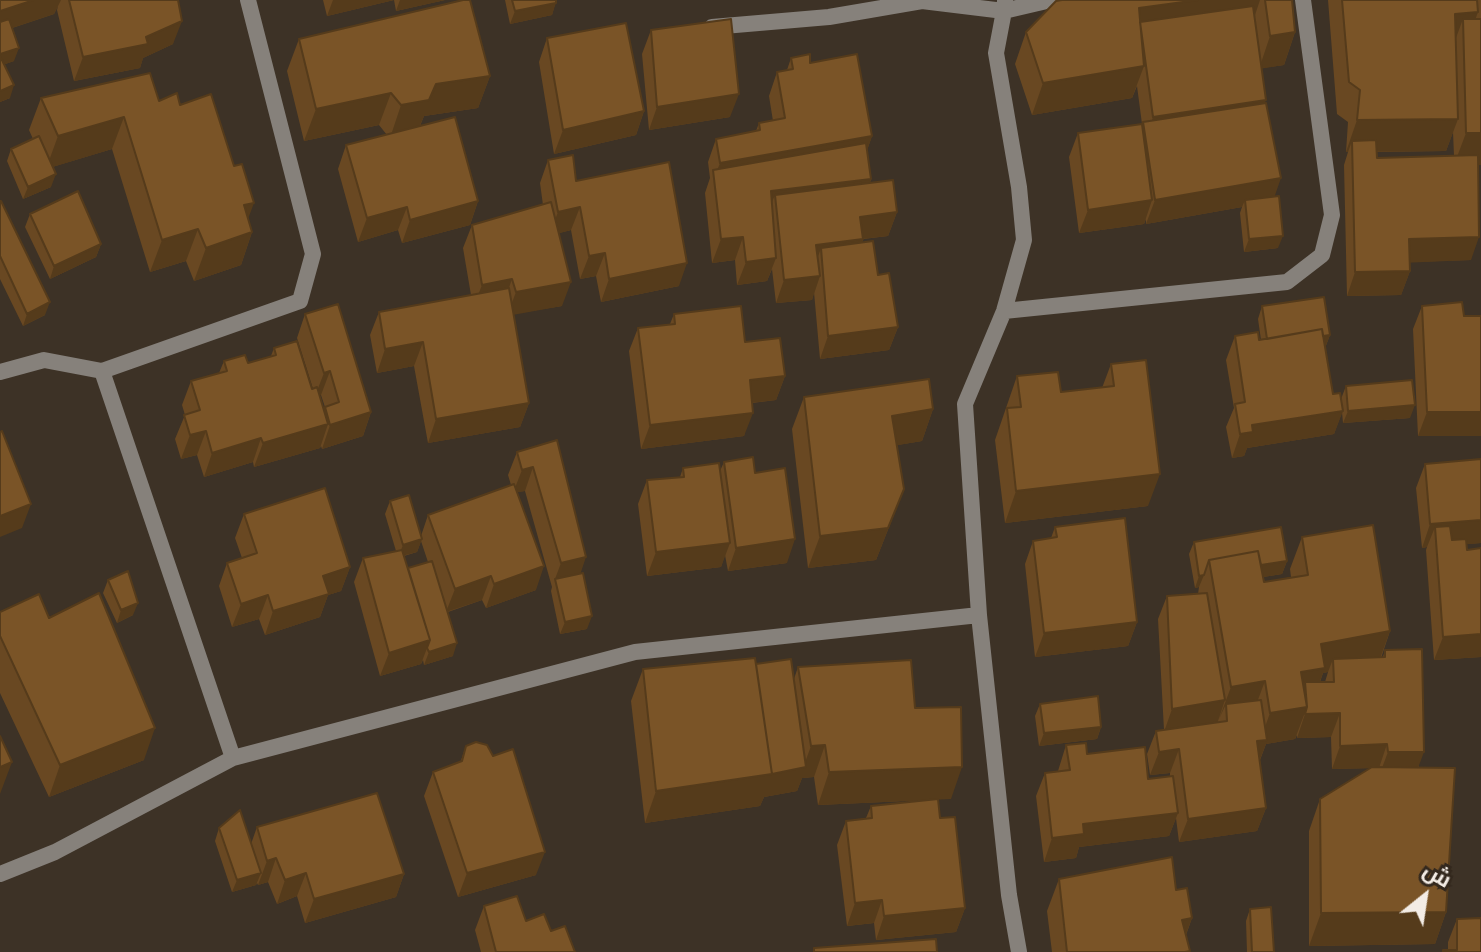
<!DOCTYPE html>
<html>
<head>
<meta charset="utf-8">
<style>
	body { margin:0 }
	#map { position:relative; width:1481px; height:952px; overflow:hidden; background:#3d3226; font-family:"Fira Sans",Cairo,sans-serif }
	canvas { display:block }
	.north { position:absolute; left:1385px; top:856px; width:80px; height:80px; -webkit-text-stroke:6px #33281d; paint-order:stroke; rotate:30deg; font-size:22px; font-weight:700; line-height:32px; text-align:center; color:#f3ece5 }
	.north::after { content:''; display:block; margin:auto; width:28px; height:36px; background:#f3ece5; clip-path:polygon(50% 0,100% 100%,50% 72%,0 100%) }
</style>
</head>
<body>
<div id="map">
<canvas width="1481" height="952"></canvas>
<div class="north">ش</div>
</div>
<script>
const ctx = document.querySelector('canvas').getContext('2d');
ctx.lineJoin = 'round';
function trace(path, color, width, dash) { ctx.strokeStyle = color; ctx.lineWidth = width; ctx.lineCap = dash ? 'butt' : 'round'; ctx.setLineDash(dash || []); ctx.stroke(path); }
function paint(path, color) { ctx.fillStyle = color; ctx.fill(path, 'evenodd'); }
const street = new Path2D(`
	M 712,27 L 829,17 L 922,1 L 1004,11 L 1005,1
	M 1004,311 L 1287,282 L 1322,255 L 1332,215 L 1303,0
	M 102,371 L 300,301 L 313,254 L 248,0
	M 0,372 L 44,360 L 102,371 L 233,758 L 635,652 L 979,615 L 1009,895 L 1019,952
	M 979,615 L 965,404 L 1004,311 L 1024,240 L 1019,187 L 996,53 L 1004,11 L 1051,0
	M 0,874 L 55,852 L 233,758`);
const wall = new Path2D(`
	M 0,0 L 178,0 L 173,44 L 143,58 L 140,68 L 74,81 L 57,10 L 58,6 L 54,14 L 12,28 L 14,61 L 5,64 L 10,98 L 0,102 Z
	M 323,0 L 445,0 L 396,11 L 394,0 L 327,16 Z
	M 505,0 L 556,0 L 552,15 L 510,24 Z
	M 1062,0 L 1292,0 L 1295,32 L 1284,65 L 1262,68 L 1278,248 L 1244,252 L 1240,213 L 1242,207 L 1146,224 L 1146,219 L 1144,224 L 1079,233 L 1069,157 L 1078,133 L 1142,125 L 1142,124 L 1137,86 L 1132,98 L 1032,115 L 1015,64 L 1026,32 Z
	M 1328,0 L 1481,0 L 1481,165 L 1478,165 L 1471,260 L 1410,262 L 1410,271 L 1401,295 L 1347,296 L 1344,165 L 1348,152 L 1346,152 L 1348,122 L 1337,114 ZM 1453,132 L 1454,156 L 1377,158 L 1377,152 L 1446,151 Z
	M 651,30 L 730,117 L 649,130 L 642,54 Z
	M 547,38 L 644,111 L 636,135 L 554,154 L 539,62 Z
	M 299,39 L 490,76 L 478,108 L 424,116 L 420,126 L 478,201 L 470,225 L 402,243 L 398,230 L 358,242 L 338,169 L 346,145 L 387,135 L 379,125 L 304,141 L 287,71 Z
	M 791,58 L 810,63 L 872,136 L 867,150 L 871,179 L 870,183 L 897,212 L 888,236 L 863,239 L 862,243 L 878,275 L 898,327 L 889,350 L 820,359 L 814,292 L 812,300 L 776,303 L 772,269 L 767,281 L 737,285 L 735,260 L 712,263 L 705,193 L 710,178 L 708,162 L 716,139 L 756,131 L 759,123 L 773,121 L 769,96 L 777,72 L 787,70 Z
	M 41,98 L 159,101 L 180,105 L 248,218 L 252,232 L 241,265 L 194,281 L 186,261 L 150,272 L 112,149 L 52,167 L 51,187 L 23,199 L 7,161 L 11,149 L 33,139 L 29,130 Z
	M 548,160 L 576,181 L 679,286 L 601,302 L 596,276 L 580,279 L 571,230 L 559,233 L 562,306 L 513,314 L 529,403 L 520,427 L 428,443 L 414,366 L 377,373 L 370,335 L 379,312 L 471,295 L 463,248 L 472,225 L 543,205 L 540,183 Z
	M 0,201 L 45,315 L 23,326 L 0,279 Z
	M 30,214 L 101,244 L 96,257 L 50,279 L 25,227 Z
	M 1262,306 L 1330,335 L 1325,348 L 1333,394 L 1341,399 L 1346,386 L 1410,418 L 1343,423 L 1342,412 L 1334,434 L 1247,448 L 1244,456 L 1232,458 L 1226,427 L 1234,408 L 1226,360 L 1235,336 L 1261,340 L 1258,319 Z
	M 1422,306 L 1464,316 L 1481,316 L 1481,436 L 1418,436 L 1413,329 Z
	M 305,314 L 371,412 L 363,436 L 322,449 L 321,446 L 320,448 L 254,467 L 253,462 L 204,477 L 197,455 L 181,459 L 175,439 L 185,415 L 182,405 L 191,381 L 219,373 L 224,361 L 248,363 L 271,356 L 274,348 L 312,389 L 313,389 L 297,338 ZM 319,395 L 321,395 L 325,407 L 324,410 Z
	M 674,314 L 745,342 L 785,376 L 776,400 L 752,403 L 744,436 L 641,449 L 629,351 L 638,328 L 670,324 Z
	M 1111,364 L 1148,506 L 1005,523 L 995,440 L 1017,376 L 1061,392 L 1102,388 Z
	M 804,397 L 933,409 L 922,441 L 897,445 L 904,489 L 876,560 L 808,568 L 792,429 Z
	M 557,440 L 580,574 L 587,629 L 560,634 L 551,591 L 552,587 L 525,491 L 517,492 L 536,590 L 486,608 L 482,600 L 448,612 L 453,656 L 424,665 L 423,660 L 421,664 L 380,676 L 354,582 L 363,558 L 396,551 L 385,514 L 390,501 L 421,536 L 428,515 L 511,485 L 508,475 L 517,452 ZM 421,541 L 428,562 L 408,568 L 404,556 L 417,552 Z
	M 1481,459 L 1481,543 L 1467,544 L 1467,550 L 1481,548 L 1481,657 L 1434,660 L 1426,550 L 1427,547 L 1422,548 L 1416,488 L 1425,464 Z
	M 724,462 L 755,473 L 787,563 L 728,571 L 725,555 L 721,567 L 647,576 L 638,504 L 647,480 L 680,477 L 683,468 L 720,471 Z
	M 244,514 L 350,567 L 341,591 L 328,595 L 320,617 L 265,635 L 259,619 L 232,627 L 219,586 L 227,563 L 242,558 L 235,538 Z
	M 1055,527 L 1137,622 L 1128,646 L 1035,657 L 1025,564 L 1033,541 L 1051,538 Z
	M 1302,537 L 1390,631 L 1381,658 L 1383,657 L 1385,650 L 1419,767 L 1446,912 L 1435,944 L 1309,946 L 1309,831 L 1320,799 L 1371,768 L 1332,769 L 1331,737 L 1297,738 L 1297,735 L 1295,739 L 1266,744 L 1260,760 L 1266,808 L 1257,831 L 1179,842 L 1176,818 L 1169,836 L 1079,847 L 1076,858 L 1044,862 L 1036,796 L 1045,773 L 1058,771 L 1066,745 L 1148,779 L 1170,776 L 1170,773 L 1150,775 L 1147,754 L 1156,731 L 1164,730 L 1158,619 L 1167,596 L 1198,594 L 1199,587 L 1195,588 L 1189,554 L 1194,542 L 1287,561 L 1282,574 L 1263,577 L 1264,582 L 1291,577 L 1290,569 ZM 1328,672 L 1325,682 L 1320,682 L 1323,673 Z
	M 108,580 L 133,615 L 117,623 L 103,593 Z
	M 0,612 L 49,618 L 144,760 L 49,797 L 0,693 Z
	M 756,664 L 794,679 L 798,667 L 915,708 L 951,799 L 938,799 L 940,818 L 965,908 L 956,932 L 876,940 L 874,923 L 847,926 L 837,845 L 846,821 L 866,818 L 871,806 L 927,800 L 818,805 L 814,777 L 802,778 L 797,791 L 764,797 L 760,806 L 645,823 L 631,701 L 643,669 Z
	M 1040,704 L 1101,727 L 1097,739 L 1039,746 L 1035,716 Z
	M 466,746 L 536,875 L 458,897 L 424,796 L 433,772 L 460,763 Z
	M 257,827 L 404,874 L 396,897 L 305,923 L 297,896 L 277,904 L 268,882 L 258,885 L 257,883 L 256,885 L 232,892 L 215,841 L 219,828 L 251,844 Z
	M 1059,879 L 1176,890 L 1192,918 L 1186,935 L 1189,952 L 1052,952 L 1047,911 Z
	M 484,906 L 526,921 L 551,931 L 575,952 L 481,952 L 475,930 Z
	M 1250,909 L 1274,952 L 1247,952 L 1246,921 Z
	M 1457,919 L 1481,952 L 1442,952 L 1443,950 L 1448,950 L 1448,942 Z`);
const shadedWall = new Path2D(`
	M 34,0 L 61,0 L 54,14 L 0,32 L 0,11 Z
	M 333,0 L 394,0 L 327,16 Z
	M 400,0 L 445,0 L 396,11 Z
	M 1198,0 L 1260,0 L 1252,24 L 1142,38 L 1139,8 Z
	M 556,3 L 552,15 L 510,24 L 515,11 Z
	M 1478,12 L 1466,45 L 1463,19 L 1453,46 L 1455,14 Z
	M 182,21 L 173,44 L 143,58 L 140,68 L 74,81 L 83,57 L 146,37 Z
	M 1295,32 L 1284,65 L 1259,69 L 1270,36 Z
	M 19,48 L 14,61 L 0,66 L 0,54 Z
	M 1144,66 L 1132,98 L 1032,115 L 1043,83 Z
	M 490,76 L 478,108 L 424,116 L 417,132 L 390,138 L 401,105 L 436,84 Z
	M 14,85 L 10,98 L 0,102 L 0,91 Z
	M 391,93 L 379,125 L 304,141 L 316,109 Z
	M 739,94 L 730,117 L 649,130 L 657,107 Z
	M 1266,100 L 1258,124 L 1145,140 L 1153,117 Z
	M 644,111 L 636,135 L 554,154 L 563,130 Z
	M 124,117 L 112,149 L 46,169 L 58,136 Z
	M 1458,119 L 1446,151 L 1352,152 L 1352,141 L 1348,152 L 1346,152 L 1357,120 Z
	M 1466,133 L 1481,133 L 1481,165 L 1454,165 Z
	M 872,136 L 864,160 L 714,179 L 720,163 Z
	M 56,174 L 51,187 L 23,199 L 28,187 Z
	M 1281,178 L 1273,201 L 1245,200 L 1242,207 L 1146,224 L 1155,200 Z
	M 871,179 L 862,203 L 775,195 L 767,214 L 771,191 Z
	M 1152,200 L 1144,224 L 1079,233 L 1088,210 Z
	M 478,201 L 470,225 L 402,243 L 410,220 Z
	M 254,203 L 242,235 L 244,205 Z
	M 407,207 L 398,230 L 358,242 L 367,218 Z
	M 580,207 L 571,230 L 549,236 L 558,212 Z
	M 897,212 L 888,236 L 852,240 L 860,217 Z
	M 198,229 L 186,261 L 150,272 L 162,240 Z
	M 252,232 L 241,265 L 194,281 L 206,248 Z
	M 1283,236 L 1278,248 L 1244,252 L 1249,239 Z
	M 743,237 L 735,260 L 712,263 L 721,239 Z
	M 1479,237 L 1471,260 L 1401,263 L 1409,239 Z
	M 863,239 L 855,262 L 821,248 L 814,268 L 816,245 Z
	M 101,244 L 96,257 L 50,279 L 54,266 Z
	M 605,253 L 596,276 L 580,279 L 589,256 Z
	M 776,258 L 767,281 L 737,285 L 746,262 Z
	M 687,263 L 679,286 L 601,302 L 609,279 Z
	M 1410,271 L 1401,295 L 1347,296 L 1355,272 Z
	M 820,276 L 812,300 L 776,303 L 784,280 Z
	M 512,279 L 504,302 L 473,308 L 482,285 Z
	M 571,282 L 562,306 L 507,316 L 516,292 Z
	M 50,302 L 45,315 L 23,326 L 27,314 Z
	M 898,327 L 889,350 L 820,359 L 828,336 Z
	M 1330,335 L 1325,348 L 1268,344 Z
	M 423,342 L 414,366 L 377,373 L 385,349 Z
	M 330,371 L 321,395 L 315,396 L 324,373 Z
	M 785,376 L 776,400 L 741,404 L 750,380 Z
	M 529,403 L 520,427 L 428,443 L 436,419 Z
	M 1415,405 L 1410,418 L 1343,423 L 1348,411 Z
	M 933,409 L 922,441 L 881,448 L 892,416 Z
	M 1343,411 L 1334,434 L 1247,448 L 1244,456 L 1232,458 L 1240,434 L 1252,425 Z
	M 371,412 L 363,436 L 322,449 L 330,425 Z
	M 1427,412 L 1481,412 L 1481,436 L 1418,436 Z
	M 753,413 L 744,436 L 641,449 L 650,425 Z
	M 328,424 L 320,448 L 254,467 L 263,443 Z
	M 206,431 L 197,455 L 181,459 L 190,435 Z
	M 261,438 L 253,462 L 204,477 L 212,453 Z
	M 533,467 L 525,491 L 513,493 L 522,470 Z
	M 1160,474 L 1148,506 L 1005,523 L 1016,491 Z
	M 904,489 L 876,560 L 808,568 L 820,536 Z
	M 31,504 L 22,528 L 0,537 L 0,516 Z
	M 1481,520 L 1481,543 L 1436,547 L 1435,527 L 1427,547 L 1422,548 L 1430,524 Z
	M 422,539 L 417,552 L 398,557 L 403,545 Z
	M 795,539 L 787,563 L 728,571 L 736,548 Z
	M 730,543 L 721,567 L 647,576 L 656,552 Z
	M 586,557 L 578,581 L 555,579 L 561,563 Z
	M 1287,561 L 1282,574 L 1214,585 L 1212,574 Z
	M 544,566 L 536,590 L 486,608 L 494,584 Z
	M 350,567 L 341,591 L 328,595 L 320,617 L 265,635 L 273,611 L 323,576 Z
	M 1204,575 L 1199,587 L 1195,588 L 1199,576 Z
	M 491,576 L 482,600 L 446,612 L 455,589 Z
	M 268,595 L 259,619 L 232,627 L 241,604 Z
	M 138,603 L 133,615 L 117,623 L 121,610 Z
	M 592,616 L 587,629 L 560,634 L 565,622 Z
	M 1137,622 L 1128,646 L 1035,657 L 1044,633 Z
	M 1390,631 L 1378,664 L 1333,659 L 1328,672 L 1323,673 L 1313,700 L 1305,682 L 1297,703 L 1301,672 L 1321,644 Z
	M 1481,634 L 1481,657 L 1434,660 L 1443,637 Z
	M 430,640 L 421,664 L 380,676 L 389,653 Z
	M 457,643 L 453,656 L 424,665 L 429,652 Z
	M 1265,681 L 1253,713 L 1226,704 L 1219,719 L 1231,687 Z
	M 1225,700 L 1217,724 L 1164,732 L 1172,709 Z
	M 1307,707 L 1295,739 L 1266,744 L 1258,764 L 1257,741 L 1260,741 L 1270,713 Z
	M 1340,713 L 1331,737 L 1297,738 L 1305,714 Z
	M 1101,727 L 1097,739 L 1039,746 L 1044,733 Z
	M 155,728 L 144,760 L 49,797 L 60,765 Z
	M 1387,744 L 1379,768 L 1332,769 L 1340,746 Z
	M 825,745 L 814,777 L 802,778 L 797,791 L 764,797 L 760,806 L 645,823 L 656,791 L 803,768 L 811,746 Z
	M 1179,749 L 1170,773 L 1150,775 L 1159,752 Z
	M 1388,752 L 1424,752 L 1415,776 L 1379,776 Z
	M 12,762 L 0,794 L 0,767 Z
	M 962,767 L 951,799 L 818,805 L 829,772 Z
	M 1266,808 L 1257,831 L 1179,842 L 1188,819 Z
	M 1178,813 L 1169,836 L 1079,847 L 1076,858 L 1044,862 L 1052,838 L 1083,824 Z
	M 545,852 L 536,875 L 458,897 L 467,873 Z
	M 276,858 L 268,882 L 258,885 L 267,861 Z
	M 261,873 L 256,885 L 232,892 L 237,880 Z
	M 306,873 L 297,896 L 277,904 L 285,880 Z
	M 404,874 L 396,897 L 305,923 L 314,899 Z
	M 882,900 L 874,923 L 847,926 L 855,903 Z
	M 965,908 L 956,932 L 876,940 L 884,916 Z
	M 1446,912 L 1435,944 L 1309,946 L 1321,913 Z
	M 1192,918 L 1180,950 L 1182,920 Z`);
const building = new Path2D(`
	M 0,0 L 34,0 L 0,11 Z
	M 69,0 L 178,0 L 182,21 L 146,37 L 148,44 L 83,57 Z
	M 463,0 L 470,0 L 490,76 L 436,84 L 429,100 L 401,105 L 391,93 L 316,109 L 299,39 Z
	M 512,0 L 556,0 L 556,3 L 515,11 Z
	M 1062,0 L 1198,0 L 1139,8 L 1144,66 L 1043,83 L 1026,32 L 1056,1 Z
	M 1265,0 L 1292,0 L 1295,32 L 1270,36 Z
	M 1342,0 L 1477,0 L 1478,12 L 1455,14 L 1458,119 L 1357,120 L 1360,90 L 1349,82 Z
	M 1253,6 L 1266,100 L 1153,117 L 1140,22 Z
	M 9,19 L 19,48 L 0,54 L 0,22 Z
	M 731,19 L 739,94 L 657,107 L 651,30 Z
	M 1463,19 L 1481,19 L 1481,133 L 1466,133 Z
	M 626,23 L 644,111 L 563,130 L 547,38 Z
	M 810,54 L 810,63 L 857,54 L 872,136 L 720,163 L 716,139 L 760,130 L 759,123 L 785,118 L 777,72 L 793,69 L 791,58 Z
	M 0,56 L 14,85 L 0,91 Z
	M 150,73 L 159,101 L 177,93 L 180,105 L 211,94 L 234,166 L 242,164 L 254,203 L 244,205 L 252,232 L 206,248 L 198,229 L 162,240 L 124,117 L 58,136 L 41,98 Z
	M 1266,103 L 1281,178 L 1155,200 L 1143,122 Z
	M 455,117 L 478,201 L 410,220 L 407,207 L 367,218 L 346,145 Z
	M 1142,124 L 1152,200 L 1088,210 L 1078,133 Z
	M 39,136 L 56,174 L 28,187 L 11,149 Z
	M 1376,140 L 1377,158 L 1478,155 L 1479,237 L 1409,239 L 1410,271 L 1355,272 L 1352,141 Z
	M 866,143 L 871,179 L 771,191 L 776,258 L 746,262 L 743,237 L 721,239 L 713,170 Z
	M 573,155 L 576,181 L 669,162 L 687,263 L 609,279 L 605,253 L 589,256 L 580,207 L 558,212 L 548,160 Z
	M 893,180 L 897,212 L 860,217 L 863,239 L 816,245 L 820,276 L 784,280 L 775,195 Z
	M 78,191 L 101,244 L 54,266 L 30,214 Z
	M 1279,196 L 1283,236 L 1249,239 L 1245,200 Z
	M 0,201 L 1,201 L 50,302 L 27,314 L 0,256 Z
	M 551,202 L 571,282 L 516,292 L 512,279 L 482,285 L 472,225 Z
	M 873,241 L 878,275 L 889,273 L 898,327 L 828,336 L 821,248 Z
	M 509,288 L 529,403 L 436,419 L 423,342 L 385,349 L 379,312 Z
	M 1324,297 L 1330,335 L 1323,336 L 1322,329 L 1267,339 L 1262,306 Z
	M 1462,302 L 1464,316 L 1481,316 L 1481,412 L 1427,412 L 1422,306 Z
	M 338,304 L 371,412 L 330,425 L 325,407 L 339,402 L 330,371 L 324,373 L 305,314 Z
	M 741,306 L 745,342 L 780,338 L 785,376 L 750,380 L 753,413 L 650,425 L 638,328 L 675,324 L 674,314 Z
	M 1322,329 L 1333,394 L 1340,393 L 1343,411 L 1252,425 L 1253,432 L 1240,434 L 1235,404 L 1245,402 L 1235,336 L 1258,332 L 1259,340 Z
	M 297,341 L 312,389 L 317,387 L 328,424 L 263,443 L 261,438 L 212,453 L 206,431 L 190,435 L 184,415 L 200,410 L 191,381 L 227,371 L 224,361 L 245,355 L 248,363 L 276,355 L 274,348 Z
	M 1146,360 L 1160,474 L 1016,491 L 1007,408 L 1021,407 L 1017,376 L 1058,372 L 1061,392 L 1114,386 L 1111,364 Z
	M 929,379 L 933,409 L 892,416 L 904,489 L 888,528 L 820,536 L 804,397 Z
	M 1412,380 L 1415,405 L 1348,411 L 1346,386 Z
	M 2,431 L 31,504 L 0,516 L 0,432 Z
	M 557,440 L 586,557 L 561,563 L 533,467 L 522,470 L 517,452 Z
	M 753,457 L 755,473 L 785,468 L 795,539 L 736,548 L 724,462 Z
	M 1481,459 L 1481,520 L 1430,524 L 1425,464 Z
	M 719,463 L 730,543 L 656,552 L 647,480 L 684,477 L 683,468 Z
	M 514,484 L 544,566 L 494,584 L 491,576 L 455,589 L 428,515 Z
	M 325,488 L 350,567 L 323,576 L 329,594 L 273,611 L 268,595 L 241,604 L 227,563 L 257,553 L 244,514 Z
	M 409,495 L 422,539 L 403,545 L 390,501 Z
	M 1125,518 L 1137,622 L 1044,633 L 1033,541 L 1057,537 L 1055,527 Z
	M 1373,525 L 1390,631 L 1321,644 L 1325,668 L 1301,672 L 1307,707 L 1270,713 L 1265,681 L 1231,687 L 1209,560 L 1258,551 L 1264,582 L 1308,575 L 1302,537 Z
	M 1450,526 L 1452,540 L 1466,539 L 1467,550 L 1481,548 L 1481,634 L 1443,637 L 1435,527 Z
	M 1281,527 L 1287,561 L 1261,565 L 1258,551 L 1209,560 L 1204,575 L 1199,576 L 1194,542 Z
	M 402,550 L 430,640 L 389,653 L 363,558 Z
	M 432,561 L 457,643 L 429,652 L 427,648 L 430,640 L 408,568 Z
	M 128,571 L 138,603 L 121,610 L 108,580 Z
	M 583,573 L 592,616 L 565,622 L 555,579 Z
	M 99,593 L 155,728 L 60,765 L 0,636 L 0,612 L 39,594 L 49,618 Z
	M 1207,593 L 1225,700 L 1172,709 L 1167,596 Z
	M 1422,649 L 1424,752 L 1388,752 L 1387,744 L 1340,746 L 1340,713 L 1305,714 L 1307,707 L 1305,682 L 1334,682 L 1333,659 L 1385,657 L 1385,650 Z
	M 755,658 L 772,774 L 656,791 L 643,669 Z
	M 791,659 L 806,767 L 772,774 L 756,664 Z
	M 911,660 L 915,708 L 961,707 L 962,767 L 829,772 L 825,745 L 811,746 L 798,667 Z
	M 1098,696 L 1101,727 L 1044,733 L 1040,704 Z
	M 1261,700 L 1267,740 L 1257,741 L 1266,808 L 1188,819 L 1179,749 L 1159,752 L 1156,731 L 1227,721 L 1226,704 Z
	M 0,736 L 12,762 L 0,767 Z
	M 476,742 L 487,745 L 493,756 L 513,749 L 545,852 L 467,873 L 433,772 L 462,761 L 466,746 Z
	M 1086,743 L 1087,754 L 1145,747 L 1148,779 L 1173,776 L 1178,813 L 1083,824 L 1084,834 L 1052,838 L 1045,773 L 1070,770 L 1066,745 Z
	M 1372,767 L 1455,768 L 1446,912 L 1321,913 L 1320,799 Z
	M 377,793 L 404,874 L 314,899 L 306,873 L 285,880 L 276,858 L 267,861 L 257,827 Z
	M 938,799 L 940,818 L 955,817 L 965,908 L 884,916 L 882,900 L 855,903 L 846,821 L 872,818 L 871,806 Z
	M 240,810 L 261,873 L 237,880 L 219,828 Z
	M 1172,857 L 1176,890 L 1187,888 L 1192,918 L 1182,920 L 1190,951 L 1185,952 L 1067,952 L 1059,879 Z
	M 517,896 L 526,921 L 544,914 L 551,931 L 565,926 L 575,952 L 496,952 L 484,906 Z
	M 1271,907 L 1274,952 L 1252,952 L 1250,909 Z
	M 1481,918 L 1481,952 L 1443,952 L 1443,950 L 1457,950 L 1457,919 Z
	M 936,939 L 937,952 L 814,952 L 814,948 Z`);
trace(street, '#86817b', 16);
paint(wall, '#694822');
paint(shadedWall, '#553b1b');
paint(building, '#7a5427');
trace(building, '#553b1b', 2);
</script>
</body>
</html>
